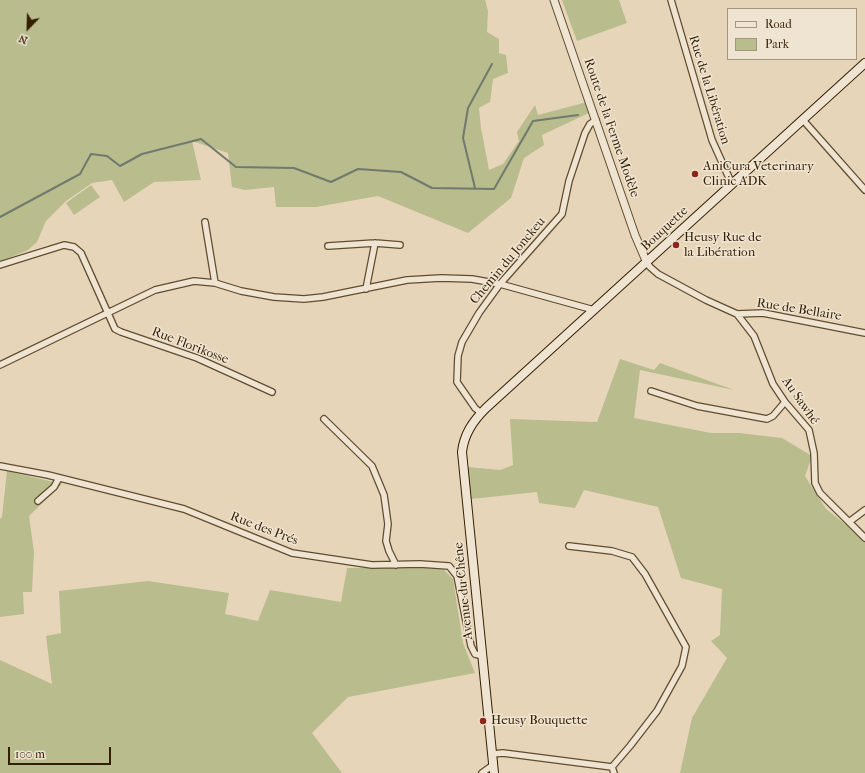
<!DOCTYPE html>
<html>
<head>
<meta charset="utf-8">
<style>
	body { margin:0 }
	#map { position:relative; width:865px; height:773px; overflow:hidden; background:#e7d5b9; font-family:"IM FELL French Canon",serif }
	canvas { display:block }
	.legend { position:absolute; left:727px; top:8px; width:130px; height:52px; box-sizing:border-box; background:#efe4d2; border:1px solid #a4957e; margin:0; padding:5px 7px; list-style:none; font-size:12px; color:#341e00 }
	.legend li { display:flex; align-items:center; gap:8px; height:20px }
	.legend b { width:20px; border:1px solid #a4957e }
	.north { position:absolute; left:8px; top:8px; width:40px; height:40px; -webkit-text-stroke:3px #efe4d2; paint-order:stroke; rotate:203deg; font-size:11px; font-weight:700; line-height:16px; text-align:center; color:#341e00 }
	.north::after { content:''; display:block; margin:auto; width:14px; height:18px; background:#341e00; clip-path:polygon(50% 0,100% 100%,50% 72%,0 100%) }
	.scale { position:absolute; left:8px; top:747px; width:103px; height:18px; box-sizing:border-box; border:2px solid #341e00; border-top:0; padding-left:5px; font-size:12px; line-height:14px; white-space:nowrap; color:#341e00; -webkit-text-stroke:3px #efe4d2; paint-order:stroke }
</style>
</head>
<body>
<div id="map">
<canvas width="865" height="773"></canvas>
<ul class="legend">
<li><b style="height:5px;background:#efe4d2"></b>Road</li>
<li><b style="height:11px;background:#b9bc8d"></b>Park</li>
</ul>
<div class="north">N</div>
<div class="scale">100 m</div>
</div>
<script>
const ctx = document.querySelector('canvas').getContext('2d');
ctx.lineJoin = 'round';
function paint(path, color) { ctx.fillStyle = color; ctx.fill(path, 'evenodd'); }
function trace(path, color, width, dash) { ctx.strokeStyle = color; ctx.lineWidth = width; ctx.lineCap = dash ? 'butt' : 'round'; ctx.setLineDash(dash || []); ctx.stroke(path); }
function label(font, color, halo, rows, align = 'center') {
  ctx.font = font + ' "IM FELL French Canon",serif'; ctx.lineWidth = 3; ctx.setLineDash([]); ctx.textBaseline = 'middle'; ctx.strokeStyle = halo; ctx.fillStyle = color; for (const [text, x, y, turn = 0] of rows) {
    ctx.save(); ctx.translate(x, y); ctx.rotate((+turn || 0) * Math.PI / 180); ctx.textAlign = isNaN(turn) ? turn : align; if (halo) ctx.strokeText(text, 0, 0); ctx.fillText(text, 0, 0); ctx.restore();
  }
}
const green = new Path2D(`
	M 0,0 L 485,0 L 488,11 L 487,32 L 499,39 L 499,53 L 506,55 L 508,73 L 493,79 L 490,102 L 479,108 L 481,128 L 489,170 L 503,164 L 519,141 L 517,132 L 535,105 L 538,115 L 587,102 L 591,112 L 542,135 L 544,145 L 524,158 L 511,198 L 468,233 L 378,196 L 316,207 L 276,207 L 274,187 L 245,190 L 232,187 L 228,153 L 192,141 L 201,180 L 154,182 L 124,202 L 112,180 L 92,183 L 66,201 L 46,221 L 37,242 L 28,250 L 0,262 Z
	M 562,0 L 619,0 L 627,23 L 577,41 Z
	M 91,185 L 100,197 L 74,215 L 66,203 Z
	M 620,359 L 654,370 L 660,363 L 734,390 L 640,370 L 634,418 L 711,433 L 739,433 L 782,438 L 812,456 L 805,476 L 826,509 L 854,531 L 865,541 L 865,773 L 680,773 L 692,718 L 727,658 L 711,641 L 720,635 L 722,589 L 681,578 L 658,507 L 584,490 L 575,508 L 539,503 L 537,492 L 471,499 L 468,467 L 500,470 L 513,465 L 510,419 L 597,422 Z
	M 7,471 L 62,484 L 29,516 L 34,552 L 32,592 L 23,592 L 24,614 L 0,617 L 0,519 L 2,517 Z
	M 347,568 L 424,568 L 444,570 L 453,579 L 463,643 L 475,673 L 348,697 L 312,733 L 342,773 L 0,773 L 0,660 L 52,684 L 46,636 L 61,633 L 59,591 L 148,581 L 229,593 L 225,614 L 258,621 L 270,590 L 341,602 Z`);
const stream = new Path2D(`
	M 475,188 L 463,138 L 468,108 L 492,64
	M 0,217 L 80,174 L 91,154 L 107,156 L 120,166 L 142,154 L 201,139 L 236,167 L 294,168 L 331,182 L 358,169 L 401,172 L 432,188 L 494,189 L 533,121 L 578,115`);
const minor = new Path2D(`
	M 671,0 L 712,140 L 730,180 L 733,184
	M 803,120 L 865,190
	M 205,222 L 215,283
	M 328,246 L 375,243 L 400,245
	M 647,263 L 650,267 L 658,274 L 706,300 L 737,314 L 763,313 L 865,333
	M 0,265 L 64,245 L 74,247 L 81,253 L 115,329 L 121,332 L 197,358 L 272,392
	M 366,289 L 375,243
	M 737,314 L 754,336 L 773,384 L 785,402 L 809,430 L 814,453 L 815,483 L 820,493 L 865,538
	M 0,365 L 155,290 L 194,281 L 215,283 L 241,291 L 274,297 L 304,299 L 323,297 L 407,280 L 441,278 L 472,279 L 500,284 L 594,310
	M 651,391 L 697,406 L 767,419 L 773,416 L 785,402
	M 481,413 L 475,408 L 457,382 L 458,356 L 462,342 L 479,313 L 500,284 L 562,214 L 569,181 L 585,133 L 590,124 L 596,120
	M 324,419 L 372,466 L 384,495 L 388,524 L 386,541 L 389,551 L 396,565
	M 0,466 L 48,475 L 184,509 L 292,553 L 372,565 L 420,564 L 449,566 L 457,576 L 471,646 L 475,654 L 483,656
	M 38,501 L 54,487 L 59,478
	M 849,522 L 865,510
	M 492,754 L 503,753 L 612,767 L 630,746 L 657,711 L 682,666 L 686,647 L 645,574 L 632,557 L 612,551 L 569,546
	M 612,767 L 614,773
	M 482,773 L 493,765`);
const tertiary = new Path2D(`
	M 554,0 L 635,235 L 647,263`);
const secondary = new Path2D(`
	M 494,773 L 462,452 C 464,434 473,421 486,408 L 865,63`);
const markers = [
	[695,174,4,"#8f2418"],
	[676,245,4,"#8f2418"],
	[483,721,4,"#8f2418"]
];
const streetNames = [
	["Rue de la Libération",709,90,73],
	["Route de la Ferme Modèle",611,128,71],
	["Bouquette",665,229,-43],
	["Chemin du Jonckeu",508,261,-50],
	["Rue de Bellaire",799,310,9],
	["Rue Florikosse",190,346,21],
	["Au Sawhé",800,401,55],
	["Rue des Prés",264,529,21],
	["Avenue du Chêne",464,591,-96]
];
const poiNames = [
	["AniCura Veterinary",703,167],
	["Clinic ADK",703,182],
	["Heusy Rue de",684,238],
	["la Libération",684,253],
	["Heusy Bouquette",491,721]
];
paint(green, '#b9bc8d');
trace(stream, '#707a6d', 2);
trace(minor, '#614c2e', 8);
trace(tertiary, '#614c2e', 9);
trace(secondary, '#341e00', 10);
trace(minor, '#efe4d2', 5.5);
trace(tertiary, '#efe4d2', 7);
trace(secondary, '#efe4d2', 8);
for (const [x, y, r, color] of markers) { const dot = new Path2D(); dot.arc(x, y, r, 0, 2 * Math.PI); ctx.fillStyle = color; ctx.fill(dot); trace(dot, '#efe4d2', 1.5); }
label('13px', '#341e00', '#efe4d2', streetNames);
label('13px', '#341e00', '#efe4d2', poiNames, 'left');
</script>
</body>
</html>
